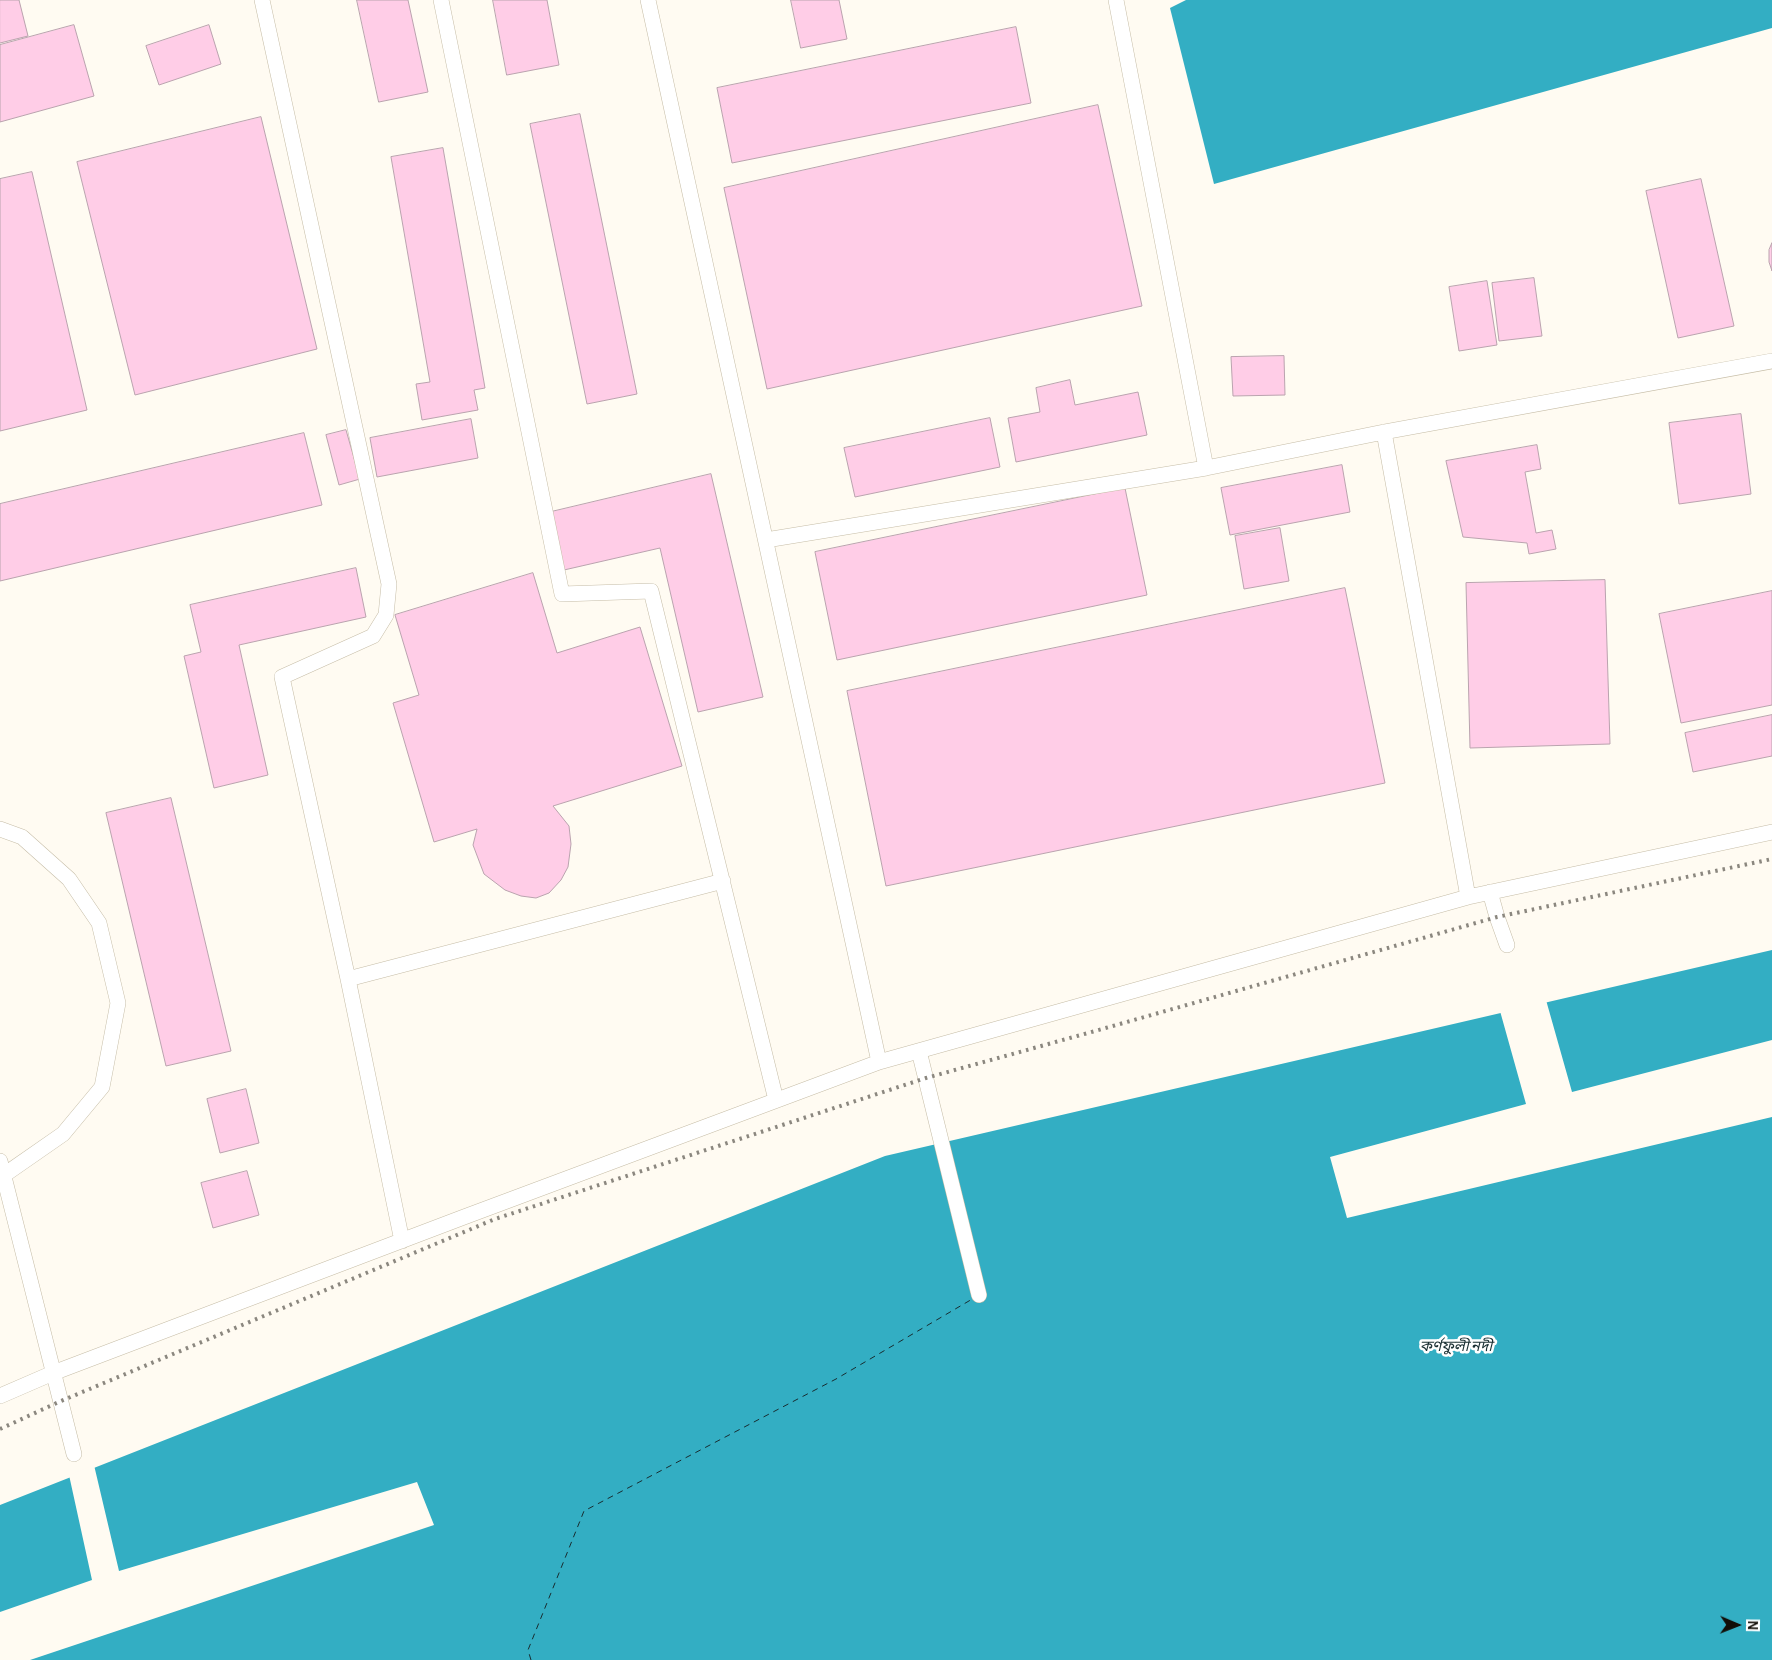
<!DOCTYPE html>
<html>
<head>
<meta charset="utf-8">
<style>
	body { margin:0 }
	#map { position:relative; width:1772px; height:1660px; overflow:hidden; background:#fffbf2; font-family:"Alegreya Sans",sans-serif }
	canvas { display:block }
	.north { position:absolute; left:1712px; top:1600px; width:50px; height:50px; -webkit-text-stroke:4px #fff; paint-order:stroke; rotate:91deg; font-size:14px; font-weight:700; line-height:20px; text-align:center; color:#110e07 }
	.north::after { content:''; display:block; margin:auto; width:18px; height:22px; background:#110e07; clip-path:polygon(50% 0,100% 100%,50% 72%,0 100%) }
</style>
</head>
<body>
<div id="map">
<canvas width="1772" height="1660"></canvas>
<div class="north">N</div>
</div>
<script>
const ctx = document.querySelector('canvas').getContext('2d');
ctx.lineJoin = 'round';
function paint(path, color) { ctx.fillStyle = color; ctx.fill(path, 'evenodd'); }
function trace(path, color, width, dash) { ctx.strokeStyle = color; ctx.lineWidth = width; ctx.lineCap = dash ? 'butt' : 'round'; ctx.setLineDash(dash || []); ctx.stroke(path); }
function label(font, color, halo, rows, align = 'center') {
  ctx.font = font + ' "Alegreya Sans","Noto Sans Bengali",sans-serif'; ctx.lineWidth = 5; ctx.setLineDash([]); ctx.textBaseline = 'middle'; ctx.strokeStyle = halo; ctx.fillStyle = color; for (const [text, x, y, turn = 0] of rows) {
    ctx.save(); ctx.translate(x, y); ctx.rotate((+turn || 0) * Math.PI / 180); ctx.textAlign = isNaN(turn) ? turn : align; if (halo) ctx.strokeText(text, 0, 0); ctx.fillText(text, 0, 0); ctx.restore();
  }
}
const water = new Path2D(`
	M 1186,0 L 1772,0 L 1772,28 L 1214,184 L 1170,8 Z
	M 1772,950 L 1772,1660 L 0,1660 L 0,1505 L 885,1156 Z`);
const pier = new Path2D(`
	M 1546,1000 L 1572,1092 L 1772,1040 L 1772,1117 L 1347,1218 L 1330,1157 L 1526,1104 L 1500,1011 Z
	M 94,1465 L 119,1571 L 417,1482 L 434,1525 L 30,1660 L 0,1660 L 0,1612 L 92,1580 L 69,1475 Z`);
const ferry = new Path2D(`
	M 531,1660 L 528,1650 L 584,1511 L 836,1379 L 974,1298`);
const building = new Path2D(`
	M 0,0 L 19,0 L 28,36 L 0,43 Z
	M 357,0 L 408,0 L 428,92 L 379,102 Z
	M 493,0 L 547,0 L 559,65 L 507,75 Z
	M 791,0 L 839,0 L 847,39 L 801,48 Z
	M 74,25 L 94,96 L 0,122 L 0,45 Z
	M 209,25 L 221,64 L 159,85 L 146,46 Z
	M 1016,27 L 1031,103 L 732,163 L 717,88 Z
	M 1098,105 L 1142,306 L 767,389 L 724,188 Z
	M 580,114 L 637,394 L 587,404 L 530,124 Z
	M 261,117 L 317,349 L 135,395 L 77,162 Z
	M 443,148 L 485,388 L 474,390 L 478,410 L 422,420 L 416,384 L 430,382 L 391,157 Z
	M 32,172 L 87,410 L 0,431 L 0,179 Z
	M 1701,179 L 1734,326 L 1678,338 L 1646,191 Z
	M 1772,243 L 1772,271 L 1769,262 L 1769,250 Z
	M 1534,278 L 1542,336 L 1499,341 L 1492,283 Z
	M 1487,281 L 1497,345 L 1459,351 L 1449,287 Z
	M 1284,356 L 1285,395 L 1233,396 L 1231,357 Z
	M 1070,380 L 1075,405 L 1138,392 L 1147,435 L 1016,462 L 1008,418 L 1040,412 L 1036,388 Z
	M 1741,414 L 1751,494 L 1679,504 L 1669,423 Z
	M 990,418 L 1000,467 L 855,497 L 844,448 Z
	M 471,419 L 478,458 L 377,477 L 370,438 Z
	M 346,430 L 360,479 L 339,485 L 326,435 Z
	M 304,433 L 322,505 L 0,581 L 0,504 Z
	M 1537,445 L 1541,469 L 1525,472 L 1536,533 L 1552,530 L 1556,549 L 1529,554 L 1527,543 L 1463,537 L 1446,461 Z
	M 1342,465 L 1350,512 L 1230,535 L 1221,488 Z
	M 711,474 L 763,697 L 698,712 L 660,548 L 564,570 L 551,512 Z
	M 1125,488 L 1147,595 L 837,660 L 815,552 Z
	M 1280,528 L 1289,581 L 1244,589 L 1235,536 Z
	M 356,568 L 366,617 L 239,645 L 268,775 L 214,788 L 184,656 L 201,652 L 190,605 Z
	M 533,573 L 557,653 L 640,627 L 682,766 L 553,806 L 569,826 L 571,844 L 568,867 L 561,880 L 549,893 L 536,898 L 521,896 L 505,890 L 484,874 L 473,845 L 477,829 L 434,842 L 393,703 L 419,695 L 395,615 Z
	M 1605,580 L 1610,744 L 1470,748 L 1466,583 Z
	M 1345,588 L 1385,783 L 886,886 L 847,691 Z
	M 1772,591 L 1772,705 L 1681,723 L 1659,614 Z
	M 1772,715 L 1772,756 L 1693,772 L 1685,733 Z
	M 171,798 L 231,1051 L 166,1066 L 106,813 Z
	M 246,1089 L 259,1143 L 220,1153 L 207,1099 Z
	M 247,1171 L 259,1215 L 213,1228 L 201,1183 Z`);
const service = new Path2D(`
	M 262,0 L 389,584 L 386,615 L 373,636 L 282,677 L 348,979 L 402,1241
	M 441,0 L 562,594 L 651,591 L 776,1100
	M 648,0 L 879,1062
	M 1116,0 L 1206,468
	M 1384,432 L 1468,897
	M 766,540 L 1206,468 L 1384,432 L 1772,361
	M 0,829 L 22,837 L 69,879 L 99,923 L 118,1003 L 102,1087 L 63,1134 L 4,1175
	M 1490,892 L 1497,917 L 1507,945
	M 348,979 L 723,881
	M 919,1051 L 979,1295
	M 0,1161 L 74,1454
	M 0,1396 L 53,1373 L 464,1217 L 879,1062 L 1468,897 L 1772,832`);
const rail = new Path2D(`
	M 0,1429 L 61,1401 L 495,1219 L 926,1078 L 1088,1033 L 1497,917 L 1772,859`);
const waterNames = [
	["কর্ণফুলী নদী",1456,1346]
];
paint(water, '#33aec3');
paint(pier, '#fffbf2');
trace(ferry, '#182d31', 1, [6, 5]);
paint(building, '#ffcde7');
trace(building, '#baa3ae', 1);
trace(service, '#c6bda7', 16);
trace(service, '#fff', 15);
trace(rail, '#8b877f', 4, [2.5, 5]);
label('italic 15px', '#182d31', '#fff', waterNames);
</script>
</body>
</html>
